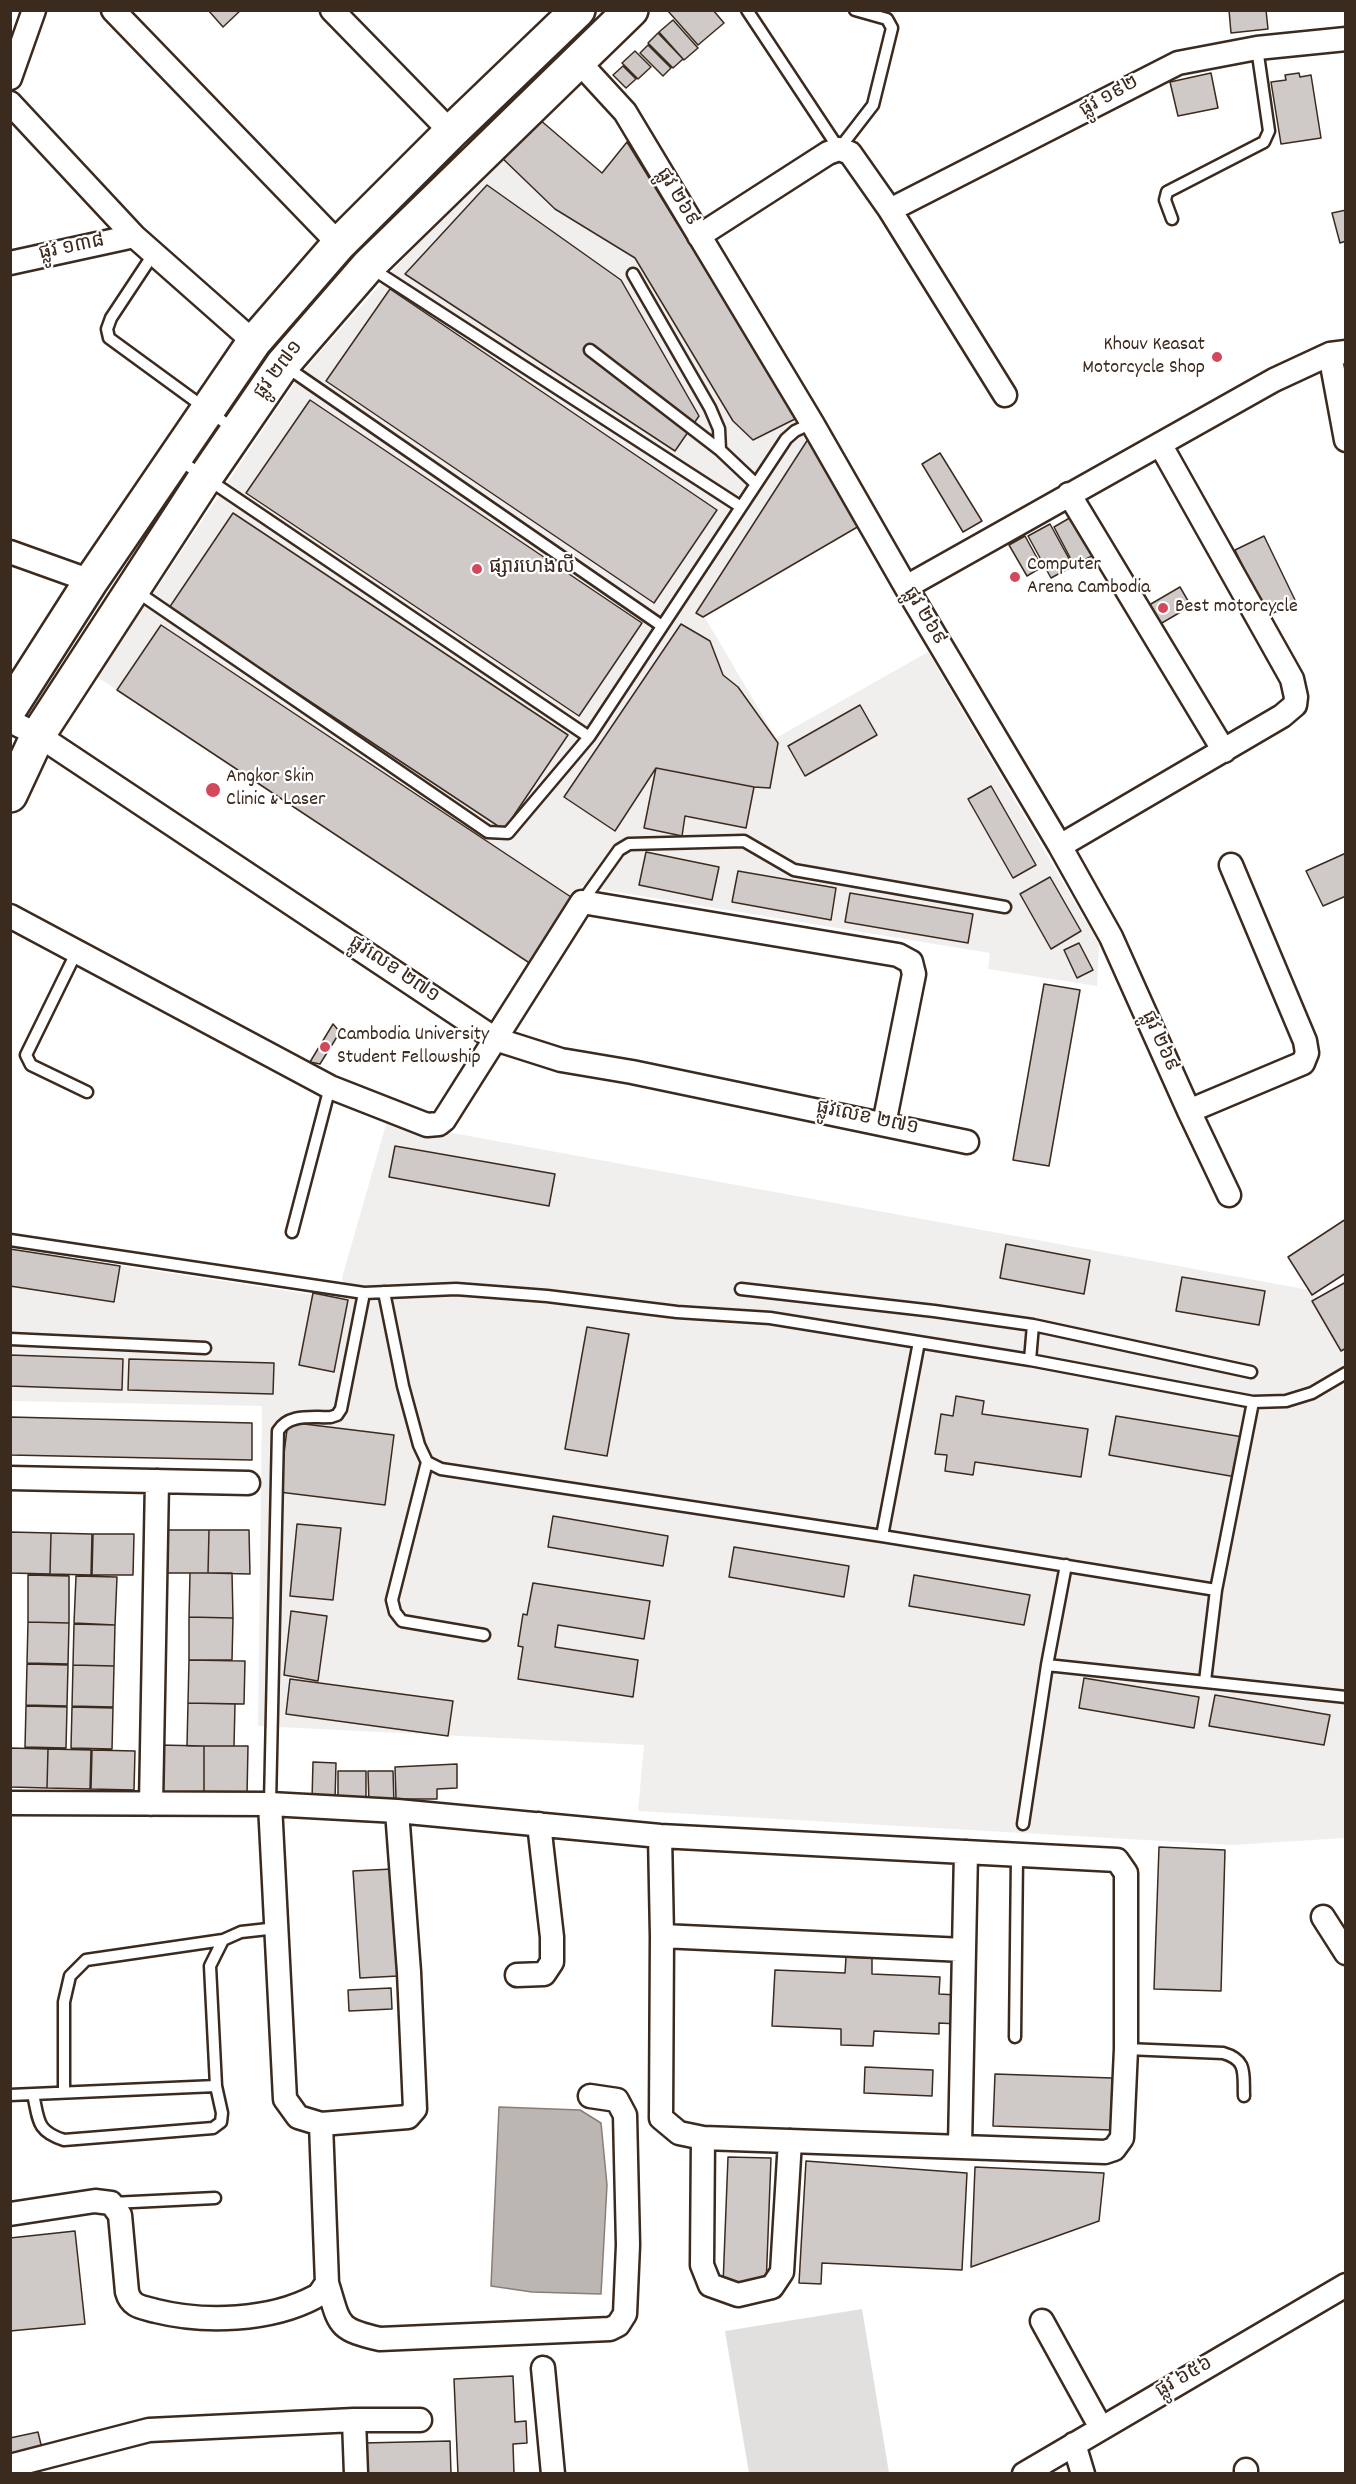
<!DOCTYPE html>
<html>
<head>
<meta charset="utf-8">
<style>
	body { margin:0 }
	#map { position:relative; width:1356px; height:2484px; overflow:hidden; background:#fff; font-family:Dekko,sans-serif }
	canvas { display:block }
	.frame { position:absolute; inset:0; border:12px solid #3b2a1e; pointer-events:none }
</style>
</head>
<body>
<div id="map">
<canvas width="1356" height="2484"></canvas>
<div class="frame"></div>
</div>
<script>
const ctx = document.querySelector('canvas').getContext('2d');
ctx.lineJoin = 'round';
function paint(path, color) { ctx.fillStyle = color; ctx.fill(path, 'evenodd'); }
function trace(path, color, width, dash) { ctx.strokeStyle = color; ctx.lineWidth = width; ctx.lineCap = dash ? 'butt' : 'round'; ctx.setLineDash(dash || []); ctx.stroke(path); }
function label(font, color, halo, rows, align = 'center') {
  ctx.font = font + ' Dekko,"Noto Sans Khmer",sans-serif'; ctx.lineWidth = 4.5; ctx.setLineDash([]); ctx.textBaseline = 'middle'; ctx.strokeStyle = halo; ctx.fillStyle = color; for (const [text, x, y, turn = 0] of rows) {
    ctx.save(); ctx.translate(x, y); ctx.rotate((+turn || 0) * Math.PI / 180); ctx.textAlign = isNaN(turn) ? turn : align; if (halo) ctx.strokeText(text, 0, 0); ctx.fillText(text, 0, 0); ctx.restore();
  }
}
const built = new Path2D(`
	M 539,119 L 602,173 L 627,142 L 800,414 L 866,522 L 704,616 L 776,738 L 928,652 L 1099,944 L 1097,986 L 988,969 L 990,953 L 581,886 L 574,899 L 117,690 L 97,677 L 300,375 L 397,266 L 500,156 Z
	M 387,1121 L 1315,1291 L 1345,1347 L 1345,1838 L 1232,1845 L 638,1811 L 644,1745 L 258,1726 L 262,1406 L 11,1401 L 10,1249 L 348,1300 L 342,1278 Z`);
const green = new Path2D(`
	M 862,2309 L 889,2473 L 749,2473 L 725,2331 Z`);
const water = new Path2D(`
	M 499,2107 L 580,2110 L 601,2123 L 607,2185 L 601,2294 L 532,2292 L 491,2286 Z`);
const building = new Path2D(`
	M 208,10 L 241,10 L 223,27 Z
	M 713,10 L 724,23 L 698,45 L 668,11 Z
	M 1229,10 L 1266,10 L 1268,29 L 1231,33 Z
	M 673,20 L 698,48 L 684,60 L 659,32 Z
	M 658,33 L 683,59 L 673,68 L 648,43 Z
	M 648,45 L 671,68 L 663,76 L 640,53 Z
	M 635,51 L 651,67 L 638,79 L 622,63 Z
	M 623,66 L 636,79 L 626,88 L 613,75 Z
	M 1211,73 L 1218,108 L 1178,116 L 1170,82 Z
	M 1299,73 L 1300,77 L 1311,75 L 1321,138 L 1281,144 L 1271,82 L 1286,80 L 1285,75 Z
	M 539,119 L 602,173 L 627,142 L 797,418 L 753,440 L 733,421 L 635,258 L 555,209 L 500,156 Z
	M 487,185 L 621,280 L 699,416 L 675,451 L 405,274 Z
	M 1346,210 L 1346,241 L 1340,243 L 1332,213 Z
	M 390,289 L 717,510 L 654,603 L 326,381 Z
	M 310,400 L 642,623 L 579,716 L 246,493 Z
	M 812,433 L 866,522 L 703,617 L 696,613 Z
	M 940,453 L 982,521 L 963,532 L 922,464 Z
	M 233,513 L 568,735 L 504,830 L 169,608 Z
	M 1073,516 L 1094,555 L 1074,565 L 1054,527 Z
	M 1050,524 L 1073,566 L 1051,578 L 1028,536 Z
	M 1025,536 L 1042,567 L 1027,576 L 1009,545 Z
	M 1264,536 L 1296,602 L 1267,616 L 1235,550 Z
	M 1180,587 L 1191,606 L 1155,627 L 1144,608 Z
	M 681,624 L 710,641 L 723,675 L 738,687 L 778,743 L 770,788 L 754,787 L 656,768 L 615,831 L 564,797 Z
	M 161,625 L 574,899 L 531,964 L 117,690 Z
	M 860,705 L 877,735 L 805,776 L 788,746 Z
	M 656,768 L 754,787 L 746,828 L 685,816 L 682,836 L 644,828 Z
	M 991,786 L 1036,865 L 1013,878 L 968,799 Z
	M 646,852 L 719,867 L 712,900 L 639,885 Z
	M 1346,853 L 1346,896 L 1323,906 L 1306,871 Z
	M 738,871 L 836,888 L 831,920 L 732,902 Z
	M 1050,877 L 1081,931 L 1051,949 L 1020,894 Z
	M 850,893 L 973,914 L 968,943 L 845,922 Z
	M 1079,943 L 1093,970 L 1077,978 L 1064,950 Z
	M 1044,984 L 1080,990 L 1049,1166 L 1013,1160 Z
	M 333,1024 L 340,1032 L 320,1064 L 310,1062 Z
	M 395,1146 L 555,1174 L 549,1206 L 389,1177 Z
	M 1346,1219 L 1346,1273 L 1312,1295 L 1288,1257 Z
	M 1006,1244 L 1090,1260 L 1084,1294 L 1000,1278 Z
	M 10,1249 L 120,1266 L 114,1302 L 10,1286 Z
	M 1182,1277 L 1265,1291 L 1259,1325 L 1176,1311 Z
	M 1346,1282 L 1346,1348 L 1341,1351 L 1312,1301 Z
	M 313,1293 L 348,1300 L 334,1372 L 299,1365 Z
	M 587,1327 L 629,1334 L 607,1456 L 565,1449 Z
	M 10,1355 L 123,1359 L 122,1390 L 10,1386 Z
	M 129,1359 L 274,1363 L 273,1394 L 128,1390 Z
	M 956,1396 L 984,1401 L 982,1414 L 1088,1429 L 1081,1477 L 975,1462 L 973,1475 L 945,1471 L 947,1455 L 935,1454 L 941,1414 L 953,1416 Z
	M 1116,1416 L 1243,1437 L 1236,1477 L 1109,1455 Z
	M 10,1417 L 252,1423 L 252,1460 L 10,1455 Z
	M 288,1422 L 394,1435 L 385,1505 L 279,1492 Z
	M 553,1516 L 668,1536 L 663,1566 L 548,1547 Z
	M 297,1524 L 341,1528 L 333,1600 L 290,1596 Z
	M 165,1530 L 209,1530 L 208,1573 L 165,1573 Z
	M 209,1530 L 249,1530 L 250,1574 L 208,1573 Z
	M 10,1532 L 51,1533 L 50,1574 L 10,1573 Z
	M 51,1533 L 92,1534 L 91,1575 L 50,1574 Z
	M 93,1534 L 134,1534 L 133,1575 L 92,1575 Z
	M 734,1547 L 849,1566 L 844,1597 L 729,1577 Z
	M 190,1573 L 232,1573 L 233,1618 L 189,1617 Z
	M 28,1575 L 69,1576 L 69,1623 L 28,1622 Z
	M 914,1575 L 1030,1595 L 1024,1625 L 909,1606 Z
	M 76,1576 L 117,1577 L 115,1625 L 74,1623 Z
	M 533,1583 L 650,1601 L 644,1639 L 558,1625 L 555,1647 L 638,1660 L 633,1697 L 518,1679 L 523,1647 L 518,1646 L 523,1614 L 527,1615 Z
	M 291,1611 L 327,1616 L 318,1681 L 284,1675 Z
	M 189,1617 L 233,1618 L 232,1660 L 189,1660 Z
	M 28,1622 L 69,1623 L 68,1664 L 27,1663 Z
	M 74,1624 L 115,1625 L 114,1666 L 73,1665 Z
	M 189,1660 L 245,1661 L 244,1704 L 188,1703 Z
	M 27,1664 L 68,1665 L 67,1706 L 26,1705 Z
	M 73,1665 L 114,1666 L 113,1707 L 72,1706 Z
	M 1084,1678 L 1199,1697 L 1194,1728 L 1079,1708 Z
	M 290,1679 L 453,1701 L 448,1736 L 286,1714 Z
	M 1215,1695 L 1330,1715 L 1324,1745 L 1209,1726 Z
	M 188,1703 L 235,1704 L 234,1746 L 187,1746 Z
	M 26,1706 L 67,1707 L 66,1748 L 25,1747 Z
	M 72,1707 L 113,1708 L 112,1749 L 71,1748 Z
	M 159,1745 L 204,1746 L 204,1795 L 158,1794 Z
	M 204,1746 L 248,1746 L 247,1795 L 204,1795 Z
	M 10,1748 L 48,1749 L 47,1788 L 10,1787 Z
	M 48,1749 L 91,1750 L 90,1789 L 47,1788 Z
	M 92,1750 L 135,1751 L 134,1790 L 91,1789 Z
	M 313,1762 L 336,1763 L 335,1800 L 312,1800 Z
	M 457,1764 L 457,1788 L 437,1789 L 437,1799 L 396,1799 L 395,1767 Z
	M 338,1771 L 366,1771 L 366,1804 L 338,1804 Z
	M 368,1771 L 393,1771 L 394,1804 L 369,1805 Z
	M 1159,1847 L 1225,1850 L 1221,1991 L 1154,1989 Z
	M 392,1869 L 398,1976 L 360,1978 L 353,1871 Z
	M 846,1957 L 872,1958 L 872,1974 L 940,1977 L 939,1994 L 958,1995 L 957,2024 L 939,2023 L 939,2034 L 874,2031 L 873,2046 L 841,2045 L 841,2029 L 772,2026 L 775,1970 L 845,1973 Z
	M 391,1988 L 392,2009 L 349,2011 L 348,1990 Z
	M 865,2067 L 933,2070 L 932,2096 L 864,2093 Z
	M 995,2074 L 1112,2078 L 1111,2130 L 993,2126 Z
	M 728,2157 L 771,2158 L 766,2287 L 723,2285 Z
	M 806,2161 L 967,2173 L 962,2270 L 822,2263 L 821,2284 L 799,2283 Z
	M 975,2167 L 1104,2173 L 1099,2221 L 971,2267 Z
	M 75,2231 L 85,2324 L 10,2331 L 10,2238 Z
	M 513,2376 L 515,2422 L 526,2421 L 527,2443 L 513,2444 L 514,2474 L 458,2474 L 454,2379 Z
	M 38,2432 L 43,2453 L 10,2460 L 10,2438 Z
	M 450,2441 L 451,2474 L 364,2474 L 363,2443 Z`);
const lane = new Path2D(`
	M 747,10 L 839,149 L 873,105 L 892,28 L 887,19 L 855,10
	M 1172,219 L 1165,200 L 1167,192 L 1264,142 L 1269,131 L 1257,48
	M 154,253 L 111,318 L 107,329 L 109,338 L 235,430
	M 371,268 L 741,507
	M 633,274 L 710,408 L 719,429 L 720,450
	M 590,350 L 720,450 L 756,484
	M 285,366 L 662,626
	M 178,459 L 589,737
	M 136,591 L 488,832 L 508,833 L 589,737 L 786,439 L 795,431 L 812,423
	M 582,902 L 619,850 L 629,844 L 744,841 L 794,870 L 1005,907
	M 77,951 L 26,1055 L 31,1065 L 87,1092
	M 292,1232 L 330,1087
	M 10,1240 L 364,1293 L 456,1289 L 547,1296 L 677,1312 L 770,1318 L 1030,1360 L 1253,1402 L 1286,1401 L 1312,1393 L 1346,1373
	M 741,1289 L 934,1311 L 1033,1325 L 1251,1372
	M 384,1292 L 403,1386 L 419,1445 L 427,1462 L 441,1469 L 882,1536 L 1216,1590
	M 10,1339 L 205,1348
	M 1030,1360 L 1033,1325
	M 427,1462 L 392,1600 L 395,1612 L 402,1621 L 484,1635
	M 882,1536 L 919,1342
	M 1066,1565 L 1047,1665 L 1346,1697
	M 1205,1681 L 1216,1590 L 1253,1402
	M 270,1804 L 278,1431 C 289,1413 312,1418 331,1417 L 337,1415 L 341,1409 L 364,1293
	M 1023,1824 L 1047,1665
	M 1015,2037 L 1017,1856
	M 1126,2049 L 1223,2053 C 1248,2060 1243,2074 1244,2096
	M 64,2092 L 64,2002 L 70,1976 L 86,1960 L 223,1940
	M 33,2094 C 39,2120 36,2131 64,2140 L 213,2128 L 221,2122 L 222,2113 L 216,2086
	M 10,2095 L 216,2086 L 210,1966 L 223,1940 L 241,1932 L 277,1928
	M 112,2203 L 215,2198`);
const street = new Path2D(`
	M 113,10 L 339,244
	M 332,10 L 451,132
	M 579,62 L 625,112 L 812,423 L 906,587 L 1060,846 L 1111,937 L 1189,1111 L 1229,1195
	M 10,78 L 34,10
	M 10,103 L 134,236 L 254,342
	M 890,210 L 1178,63 L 1257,48 L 1346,39
	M 699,236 L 828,153 L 839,149 L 850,153 L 890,210 L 1005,395
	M 10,263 L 134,236
	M 1330,354 L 1346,440
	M 1069,494 L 1224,751
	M 10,552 L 91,581
	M 906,587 L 1274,380 L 1330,354 L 1346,352
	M 10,721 L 38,735 L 495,1039 L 561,1060 L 632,1072 L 967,1142
	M 1060,846 L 1282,716 L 1295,705 L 1296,697 L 1292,679 L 1160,444
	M 10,916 L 330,1087 L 427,1125 L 439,1124 L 444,1120 L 582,902 L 898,955 L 911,962 L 914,974 L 884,1124
	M 1189,1111 L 1303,1063 L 1307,1053 L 1305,1041 L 1231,865
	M 10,1478 L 248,1483
	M 10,1803 L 270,1804 L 397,1811 L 660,1836 L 1117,1860 L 1126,1873 L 1126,2049 L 1122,2138 L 1114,2149 L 1105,2152 L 703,2138 L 679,2133 L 661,2118 L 662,1936 L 660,1836
	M 151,1804 L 157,1481
	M 270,1804 L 285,2099 L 298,2117 L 321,2124 L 408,2117 L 415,2109 L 409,1972 L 397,1811
	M 1323,1917 L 1346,1953
	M 662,1936 L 964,1950
	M 517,1975 L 544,1974 L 552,1962 L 552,1937 L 539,1824
	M 703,2138 L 702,2265 L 710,2285 L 738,2295 L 772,2287 L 782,2272 L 790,2141
	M 960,2146 L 966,1852
	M 10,2214 L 95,2201 L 111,2203 L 120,2215 L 127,2292 C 131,2307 142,2307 156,2311 C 204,2323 270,2321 315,2297 C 320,2295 323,2288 327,2283 L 321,2124
	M 327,2283 C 340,2324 335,2329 380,2339 L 610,2329 L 618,2325 L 625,2314 L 628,2245 L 625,2115 L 617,2100 L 590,2096
	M 1042,2321 L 1101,2428
	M 543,2368 L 553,2474
	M 354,2420 L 356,2474
	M 1074,2444 L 1083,2474
	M 10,2466 L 149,2430 L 354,2420 L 420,2420
	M 1246,2470 L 1246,2474
	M 1024,2474 L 1346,2285`);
const primary = new Path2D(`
	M 10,708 L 91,581 L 254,342 L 339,244 L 451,132 L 578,10
	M 10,795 L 38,735 L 205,478 L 283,364 L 368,266 L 631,10`);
const markers = [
	[1217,357,6,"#d1495b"],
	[477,569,6,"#d1495b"],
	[1015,577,6,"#d1495b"],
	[1163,608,6,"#d1495b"],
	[213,790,8,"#d1495b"],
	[325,1047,6,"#d1495b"]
];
const streetNames = [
	["ផ្លូវ ១៩២",1110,98,-29],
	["ផ្លូវ ២៦៩",676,198,59],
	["ផ្លូវ ១៣៨",72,249,-12],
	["ផ្លូវ ២៧១",280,371,-53],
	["ផ្លូវ ២៦៩",923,617,59],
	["ផ្លូវលេខ ២៧១",393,971,34],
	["ផ្លូវ ២៦៩",1158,1042,66],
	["ផ្លូវលេខ ២៧១",867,1120,12],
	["ផ្លូវ ៦៥៦",1185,2379,-30]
];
const poiNames = [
	["Khouv Keasat",1205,346,"right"],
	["Motorcycle Shop",1205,369,"right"],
	["Computer",1027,566],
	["Arena Cambodia",1027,589],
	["ផ្សារហេងលី",489,569],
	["Best motorcycle",1175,608],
	["Angkor Skin",226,778],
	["Clinic & Laser",226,801],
	["Cambodia University",337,1036],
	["Student Fellowship",337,1059]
];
paint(built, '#f1efee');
paint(green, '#e2e0de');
paint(water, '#bcb6b3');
trace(water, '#887e77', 1.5);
paint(building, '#cfcac7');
trace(building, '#3b2a1e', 1.5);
trace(lane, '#3b2a1e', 15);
trace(street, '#3b2a1e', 27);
trace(primary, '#3b2a1e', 38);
trace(lane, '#fff', 10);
trace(street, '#fff', 22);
trace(primary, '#fff', 33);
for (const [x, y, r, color] of markers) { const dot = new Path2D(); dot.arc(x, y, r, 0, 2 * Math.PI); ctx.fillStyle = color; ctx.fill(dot); trace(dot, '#fff', 2); }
label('20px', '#3b2a1e', '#fff', streetNames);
label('20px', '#3b2a1e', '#fff', poiNames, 'left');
</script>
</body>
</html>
